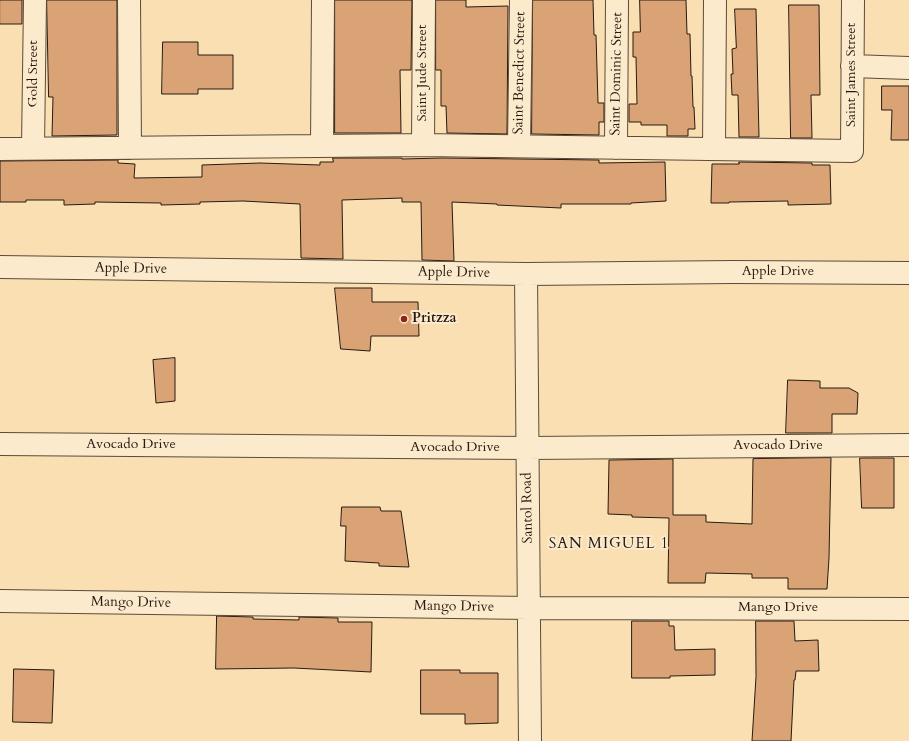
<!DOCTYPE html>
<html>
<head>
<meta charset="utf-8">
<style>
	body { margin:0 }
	canvas { display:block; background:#f9dfb1 }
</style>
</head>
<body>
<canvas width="909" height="741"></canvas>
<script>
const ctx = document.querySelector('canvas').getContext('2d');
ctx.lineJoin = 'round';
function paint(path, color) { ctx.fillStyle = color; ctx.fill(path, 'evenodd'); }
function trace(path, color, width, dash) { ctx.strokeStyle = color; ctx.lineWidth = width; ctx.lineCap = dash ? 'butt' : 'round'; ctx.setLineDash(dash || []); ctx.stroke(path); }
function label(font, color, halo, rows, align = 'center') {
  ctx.font = font + ' Cardo,serif'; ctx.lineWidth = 4; ctx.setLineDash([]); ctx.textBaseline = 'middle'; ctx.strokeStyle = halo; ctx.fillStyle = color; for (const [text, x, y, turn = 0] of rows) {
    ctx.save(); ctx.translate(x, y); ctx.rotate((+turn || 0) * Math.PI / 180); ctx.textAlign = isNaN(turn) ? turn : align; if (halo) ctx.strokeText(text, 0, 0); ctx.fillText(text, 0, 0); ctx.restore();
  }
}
const building = new Path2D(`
	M 0,0 L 22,0 L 22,24 L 0,24 Z
	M 47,0 L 117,0 L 117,135 L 52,136 L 53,97 L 49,97 Z
	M 335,0 L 412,0 L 411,70 L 400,70 L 401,133 L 335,133 Z
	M 436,0 L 466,0 L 466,7 L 508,6 L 507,134 L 447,133 L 446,106 L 441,106 L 441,70 L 436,70 Z
	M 533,0 L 593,0 L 594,35 L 596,35 L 598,103 L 604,103 L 604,122 L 599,122 L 599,135 L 532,134 Z
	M 640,0 L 686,0 L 687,34 L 690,34 L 691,76 L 692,76 L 693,107 L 694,107 L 695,129 L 688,129 L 688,136 L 667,136 L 667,125 L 641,125 L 641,122 L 629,122 L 629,104 L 637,104 L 636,57 L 633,57 L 633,32 L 640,32 Z
	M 789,5 L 819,5 L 820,95 L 811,95 L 812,138 L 791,138 Z
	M 735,9 L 756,9 L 759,137 L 739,137 L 738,95 L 732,95 L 731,74 L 733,74 L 732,49 L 736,48 Z
	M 163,42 L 198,42 L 198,55 L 233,55 L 233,89 L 198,89 L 198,94 L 162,94 Z
	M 882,86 L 909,86 L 909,140 L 891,140 L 892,110 L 882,110 Z
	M 333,158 L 402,158 L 402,159 L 443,158 L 599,160 L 599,163 L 665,162 L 666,201 L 631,203 L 631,204 L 561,204 L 561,208 L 497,205 L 497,204 L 452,202 L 454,261 L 422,260 L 421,202 L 402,202 L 402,198 L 342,200 L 343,259 L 301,258 L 300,204 L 243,201 L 200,202 L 200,204 L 161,205 L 161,203 L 95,202 L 95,204 L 64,205 L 64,200 L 26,200 L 26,202 L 0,202 L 0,161 L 118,160 L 118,163 L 135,164 L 134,178 L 202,177 L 202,165 L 260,163 L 320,165 L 320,162 L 333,162 Z
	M 739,162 L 812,163 L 812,165 L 830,165 L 831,204 L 788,205 L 788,201 L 729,202 L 729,203 L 711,203 L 712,164 L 739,164 Z
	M 335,288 L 372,288 L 372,302 L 418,302 L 419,336 L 371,336 L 370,351 L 341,349 Z
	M 175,358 L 175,401 L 156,403 L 153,360 Z
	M 788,380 L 820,381 L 820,388 L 849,388 L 858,393 L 857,414 L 832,414 L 832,433 L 786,433 Z
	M 831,458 L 829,558 L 827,589 L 788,589 L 788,578 L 752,578 L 752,574 L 706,573 L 705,583 L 668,583 L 669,518 L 632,517 L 632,515 L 608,514 L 609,460 L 673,459 L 673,515 L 706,515 L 706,522 L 752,524 L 753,459 Z
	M 860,458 L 894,458 L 894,508 L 862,508 Z
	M 342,507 L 380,507 L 381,511 L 401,511 L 409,567 L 379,566 L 379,563 L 345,561 L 346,526 L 341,526 Z
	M 217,616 L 253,617 L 253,619 L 299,620 L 299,617 L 338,618 L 338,622 L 372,622 L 371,672 L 294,668 L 216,669 Z
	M 632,621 L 669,621 L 669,626 L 674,626 L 675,650 L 715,649 L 715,675 L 670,676 L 670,678 L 632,678 Z
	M 756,621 L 794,621 L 795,641 L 818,640 L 819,671 L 796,671 L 795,680 L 794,680 L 791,741 L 752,741 L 756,677 Z
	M 14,669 L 54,670 L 52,723 L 13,722 Z
	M 421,670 L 460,670 L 460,673 L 498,673 L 498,723 L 465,724 L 465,714 L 421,714 Z`);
const minor = new Path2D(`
	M 129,0 L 130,148
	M 852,66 L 909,68
	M 423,145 L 424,0
	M 322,146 L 323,0
	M 519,146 L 521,0
	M 33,148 L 35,0
	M 616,148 L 617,0
	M 0,149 L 423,145 L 852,151 L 853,0
	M 714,149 L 715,0
	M 0,267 L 526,274 L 734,272 L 909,273
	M 526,274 L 530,741
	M 0,444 L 527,448 L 909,445
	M 0,601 L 529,608 L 909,609`);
const markers = [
	[404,319,4,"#8f2418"]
];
const streetNames = [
	["Saint Jude Street",423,73,-90],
	["Saint Benedict Street",520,73,-89],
	["Gold Street",34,74,-90],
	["Saint Dominic Street",617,74,-89],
	["Saint James Street",852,75,-90],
	["Apple Drive",131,269,1],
	["Apple Drive",778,272],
	["Apple Drive",454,273,1],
	["Avocado Drive",131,445],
	["Avocado Drive",778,446],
	["Avocado Drive",455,448],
	["Santol Road",528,508,-91],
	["Mango Drive",131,603,1],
	["Mango Drive",454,607,1],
	["Mango Drive",778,608]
];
const poiNames = [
	["Pritzza",412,319]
];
const neighbourhoodNames = [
	["SAN MIGUEL 1",609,545]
];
paint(building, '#daa376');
trace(building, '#281a13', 1);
trace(minor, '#5c4b3a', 24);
trace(minor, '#fbeacc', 22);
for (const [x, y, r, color] of markers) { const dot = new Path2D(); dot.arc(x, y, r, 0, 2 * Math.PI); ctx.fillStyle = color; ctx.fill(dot); trace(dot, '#fbeacc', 1.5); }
label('14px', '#281a13', '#fbeacc', streetNames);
label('bold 14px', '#281a13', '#fbeacc', poiNames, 'left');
ctx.letterSpacing = '1px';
label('15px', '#281a13', '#fbeacc', neighbourhoodNames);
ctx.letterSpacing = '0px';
</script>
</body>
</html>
